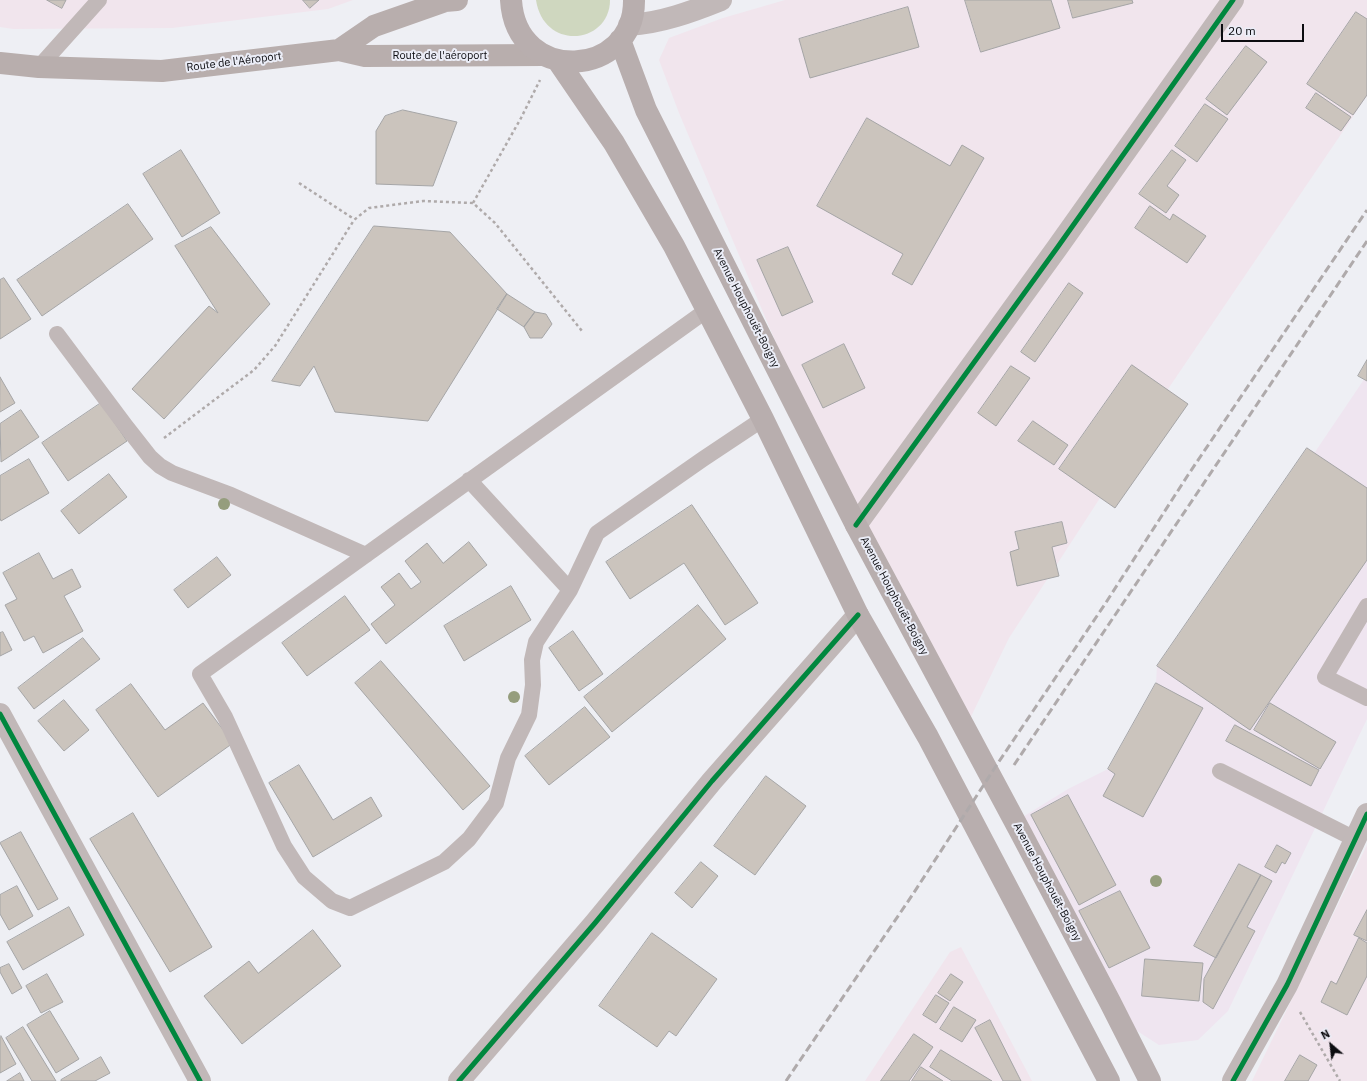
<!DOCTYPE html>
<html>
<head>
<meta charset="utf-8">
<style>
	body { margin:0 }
	#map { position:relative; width:1367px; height:1081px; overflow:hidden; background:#eeeff4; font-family:"IBM Plex Sans",sans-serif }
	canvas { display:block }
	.north { position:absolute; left:1311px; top:1025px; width:40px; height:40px; -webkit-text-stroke:3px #ebedf7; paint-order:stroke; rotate:332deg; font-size:11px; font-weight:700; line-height:16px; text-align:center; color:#0c0c10 }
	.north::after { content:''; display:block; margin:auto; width:14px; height:18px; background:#0c0c10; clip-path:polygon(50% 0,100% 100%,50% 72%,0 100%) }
	.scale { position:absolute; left:1221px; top:24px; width:83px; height:18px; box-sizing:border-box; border:2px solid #0c0c10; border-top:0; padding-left:5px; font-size:12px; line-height:14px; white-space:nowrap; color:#0c0c10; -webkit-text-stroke:3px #ebedf7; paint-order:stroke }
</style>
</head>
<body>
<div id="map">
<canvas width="1367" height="1081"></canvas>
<div class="north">N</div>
<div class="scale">20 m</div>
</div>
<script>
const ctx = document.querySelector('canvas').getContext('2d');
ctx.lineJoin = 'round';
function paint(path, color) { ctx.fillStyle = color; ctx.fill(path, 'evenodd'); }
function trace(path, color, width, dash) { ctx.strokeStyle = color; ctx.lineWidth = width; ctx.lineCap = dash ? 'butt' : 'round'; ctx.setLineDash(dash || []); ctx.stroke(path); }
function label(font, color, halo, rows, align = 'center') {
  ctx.font = font + ' "IBM Plex Sans",sans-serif'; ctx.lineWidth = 4; ctx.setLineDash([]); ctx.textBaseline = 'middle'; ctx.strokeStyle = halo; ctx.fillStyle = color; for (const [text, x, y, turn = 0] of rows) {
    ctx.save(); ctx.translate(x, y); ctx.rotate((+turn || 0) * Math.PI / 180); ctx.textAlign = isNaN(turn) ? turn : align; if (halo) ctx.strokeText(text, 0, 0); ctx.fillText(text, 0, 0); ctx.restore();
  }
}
const commercial = new Path2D(`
	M 0,0 L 353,0 L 328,9 L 172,28 L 13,29 L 0,27 Z
	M 785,0 L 1367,0 L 1367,96 L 1168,389 L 1188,404 L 1115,508 L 1100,498 L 1009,638 L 965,729 L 817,440 L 679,113 L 659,60 L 669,38 L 723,18 Z
	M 1367,845 L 1367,1081 L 1252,1081 Z
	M 961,947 L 1032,1081 L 865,1081 L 950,952 Z`);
const industrial = new Path2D(`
	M 1367,375 L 1367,719 L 1228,1011 L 1198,1040 L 1159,1045 L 1131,1027 L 1013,823 L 1068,789 L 1108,769 L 1156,683 L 1157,666 L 1307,448 L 1315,452 Z`);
const green = new Path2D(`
	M 536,0 L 610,0 C 610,44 544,52 536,0 Z`);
const building = new Path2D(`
	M 47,0 L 66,0 L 62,8 Z
	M 303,0 L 319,0 L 310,8 Z
	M 965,0 L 1051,0 L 1060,28 L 981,52 Z
	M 1068,0 L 1132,0 L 1133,3 L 1073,18 Z
	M 908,7 L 919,47 L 810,78 L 799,39 Z
	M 1356,12 L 1367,19 L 1367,95 L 1353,115 L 1307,84 Z
	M 1246,46 L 1267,62 L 1227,115 L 1206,99 Z
	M 1316,93 L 1351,117 L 1341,131 L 1306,108 Z
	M 1205,104 L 1228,119 L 1197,162 L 1175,146 Z
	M 403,110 L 457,122 L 433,186 L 376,184 L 376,131 L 385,116 Z
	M 867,118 L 950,166 L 962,145 L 984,158 L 912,285 L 892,274 L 903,254 L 817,206 Z
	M 181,150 L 220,213 L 182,237 L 143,174 Z
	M 1172,150 L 1186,160 L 1167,186 L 1179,195 L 1166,213 L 1139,194 Z
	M 128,204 L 153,239 L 42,316 L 17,280 Z
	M 1150,206 L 1170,220 L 1173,214 L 1206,236 L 1187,263 L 1135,228 Z
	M 374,226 L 450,232 L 507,294 L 428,421 L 335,412 L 314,366 L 300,386 L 272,381 Z
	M 211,227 L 270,304 L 164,419 L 132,389 L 209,306 L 218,313 L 175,246 Z
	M 788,247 L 813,302 L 782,316 L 757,260 Z
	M 4,278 L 31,319 L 0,339 L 0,280 Z
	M 1069,283 L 1083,293 L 1035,362 L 1021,352 Z
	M 507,294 L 535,312 L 524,327 L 497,309 Z
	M 535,312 L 546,314 L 552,324 L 542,338 L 530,338 L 524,327 Z
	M 844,344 L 865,388 L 823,408 L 802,365 Z
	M 1367,360 L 1367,381 L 1358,376 Z
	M 1132,365 L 1188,404 L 1115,508 L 1059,469 Z
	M 1011,366 L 1030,378 L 996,426 L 978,413 Z
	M 0,377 L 15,403 L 0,412 Z
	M 101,403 L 127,441 L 68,481 L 42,443 Z
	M 21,410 L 39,437 L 1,462 L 0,424 Z
	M 1033,421 L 1068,445 L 1054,465 L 1018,441 Z
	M 1307,448 L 1367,488 L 1367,560 L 1250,730 L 1157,666 Z
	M 29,459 L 49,493 L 1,521 L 0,518 L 0,476 Z
	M 109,474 L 127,497 L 79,534 L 61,511 Z
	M 692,505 L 758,603 L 725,625 L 684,563 L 630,599 L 606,562 Z
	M 1062,522 L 1067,543 L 1052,547 L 1059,576 L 1017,586 L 1010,552 L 1019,549 L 1015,532 Z
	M 469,542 L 487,565 L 386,644 L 371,624 L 395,605 L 381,587 L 399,573 L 411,589 L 421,582 L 405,561 L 427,543 L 443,563 Z
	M 39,553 L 53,579 L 72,569 L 81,587 L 64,596 L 83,631 L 43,653 L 34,636 L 24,641 L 5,605 L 17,599 L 3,573 Z
	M 217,557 L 231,575 L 188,608 L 174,590 Z
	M 511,586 L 531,620 L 464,661 L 444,626 Z
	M 345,596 L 370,630 L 307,676 L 282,643 Z
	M 698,605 L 726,639 L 612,732 L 584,697 Z
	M 573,631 L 603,674 L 579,691 L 549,648 Z
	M 3,632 L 12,650 L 0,656 L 0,633 Z
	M 83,638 L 100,659 L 34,709 L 18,688 Z
	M 381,661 L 490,786 L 463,810 L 355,683 Z
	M 1156,683 L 1203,708 L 1143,817 L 1103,796 L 1115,774 L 1108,769 Z
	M 131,684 L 165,730 L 203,703 L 233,743 L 158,797 L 96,710 Z
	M 64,700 L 89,730 L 64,751 L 38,721 Z
	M 1270,703 L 1336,742 L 1320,769 L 1254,730 Z
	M 585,707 L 610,737 L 549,785 L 525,756 Z
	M 1235,725 L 1319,770 L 1311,786 L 1226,741 Z
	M 299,765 L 333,820 L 371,797 L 382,816 L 313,857 L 269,783 Z
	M 766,776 L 806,806 L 755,875 L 714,846 Z
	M 1068,795 L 1116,885 L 1079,905 L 1031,815 Z
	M 133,813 L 212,947 L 170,972 L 90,839 Z
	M 21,832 L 58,899 L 38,910 L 0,843 Z
	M 1277,845 L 1291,853 L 1285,864 L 1282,862 L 1276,873 L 1265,867 Z
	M 701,862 L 718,876 L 692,908 L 675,893 Z
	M 1239,864 L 1261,875 L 1216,958 L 1194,946 Z
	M 1261,875 L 1272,881 L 1247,927 L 1255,931 L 1213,1009 L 1203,1002 L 1204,979 Z
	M 17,886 L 33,916 L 9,930 L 0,914 L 0,895 Z
	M 1120,891 L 1150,948 L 1109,968 L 1079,911 Z
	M 69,907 L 84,935 L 23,970 L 7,942 Z
	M 1367,910 L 1367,941 L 1354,935 Z
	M 313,930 L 341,966 L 242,1044 L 204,996 L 249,961 L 258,973 Z
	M 652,933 L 717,979 L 676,1036 L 669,1031 L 657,1047 L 599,1006 Z
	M 1359,938 L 1367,943 L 1367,976 L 1347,1015 L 1321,1002 L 1331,981 L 1336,984 Z
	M 1145,959 L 1203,963 L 1199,1001 L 1142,996 Z
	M 9,964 L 22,988 L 12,994 L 0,972 L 0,968 Z
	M 47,974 L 63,1002 L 41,1013 L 26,986 Z
	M 951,974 L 963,982 L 950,1001 L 938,993 Z
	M 936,995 L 949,1003 L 936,1023 L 923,1015 Z
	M 954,1007 L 976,1020 L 962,1042 L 940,1029 Z
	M 50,1011 L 79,1059 L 56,1073 L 27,1025 Z
	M 990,1020 L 1021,1081 L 1003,1081 L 975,1028 Z
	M 23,1027 L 56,1081 L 32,1081 L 6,1038 Z
	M 914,1034 L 933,1047 L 909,1081 L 881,1081 Z
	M 1,1036 L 16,1064 L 0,1073 L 0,1037 Z
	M 941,1050 L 992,1081 L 952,1081 L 930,1067 Z
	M 1300,1055 L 1317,1065 L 1308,1081 L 1285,1081 Z
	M 101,1057 L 110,1073 L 95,1081 L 61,1081 L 61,1080 Z
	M 921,1067 L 943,1081 L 912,1081 Z
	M 20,1073 L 24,1081 L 7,1081 Z`);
const path = new Path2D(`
	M 299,183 L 354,219
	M 473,203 L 521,118 L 540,80
	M 164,438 L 254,370 L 275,346 L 354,220 L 369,208 L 423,201 L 473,203 L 495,223 L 582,331
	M 1300,1012 L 1340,1081`);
const service = new Path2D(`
	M 39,67 L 99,0
	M 707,310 L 200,674 L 225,717 L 284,846 L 304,877 L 332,901 L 350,908 L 444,862 L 469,839 L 496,803 L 508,758 L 529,715 L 533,685 L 532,660 L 536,642 L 570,590 L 597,533 L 703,459 L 763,419
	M 57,334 L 125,425 L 150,457 L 160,466 L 172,473 L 231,495 L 366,555
	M 469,480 L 570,590
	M 1367,606 L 1325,677 L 1367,698
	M 1220,771 L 1355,839`);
const minor = new Path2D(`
	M 856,525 L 1057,248 L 1233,0
	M 0,714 L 200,1081
	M 459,1081 L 595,923 L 712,781 L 858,615`);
const tertiary = new Path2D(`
	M 629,25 C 661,23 691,12 721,0
	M 1233,1081 L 1287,985 L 1367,814`);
const secondary = new Path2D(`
	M 339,50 L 365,56 L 543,55
	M 0,63 L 39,67 L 162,71 L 339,50 L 374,26 L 445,1 L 457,0`);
const trunk = new Path2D(`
	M 511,0 C 516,86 635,78 634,0
	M 620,40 L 646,110 L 856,525 L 1021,833 L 1110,1002 L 1150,1081
	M 558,61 L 614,143 L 674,246 L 763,419 L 858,615 L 928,737 L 1109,1081`);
const rail = new Path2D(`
	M 1014,765 L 1367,241
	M 786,1081 L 913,894 L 996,766 L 1105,604 L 1188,475 L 1367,210`);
const cycleway = new Path2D(`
	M 856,525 L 1057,248 L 1233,0
	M 0,714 L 200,1081
	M 459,1081 L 595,923 L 712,781 L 858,615
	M 1233,1081 L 1287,985 L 1367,814`);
const trees = [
	[224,504],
	[514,697],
	[1156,881]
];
const streetNames = [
	["Route de l'aéroport",440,56],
	["Route de l'Aéroport",234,62,-7],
	["Avenue Houphouët-Boigny",746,308,63],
	["Avenue Houphouët-Boigny",894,596,62],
	["Avenue Houphouët-Boigny",1047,882,62]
];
paint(commercial, '#f1e5ed');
paint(industrial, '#efe5f0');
paint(green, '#cfd7bf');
paint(building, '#cbc4bd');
trace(building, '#a5a5a6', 1);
trace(path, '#afaaaa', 2.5, [3, 3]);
trace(service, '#c1b8b8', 16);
trace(minor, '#c1b8b8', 22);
trace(tertiary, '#c1b8b8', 22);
trace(secondary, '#b8aead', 22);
trace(trunk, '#b8aeae', 22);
trace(rail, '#afaaab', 3, [8, 4]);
trace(cycleway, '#00873e', 5);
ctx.fillStyle = '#959d7d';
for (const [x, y] of trees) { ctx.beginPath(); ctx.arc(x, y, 6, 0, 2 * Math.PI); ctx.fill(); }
label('11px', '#0c0c10', '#ebedf7', streetNames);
</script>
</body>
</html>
